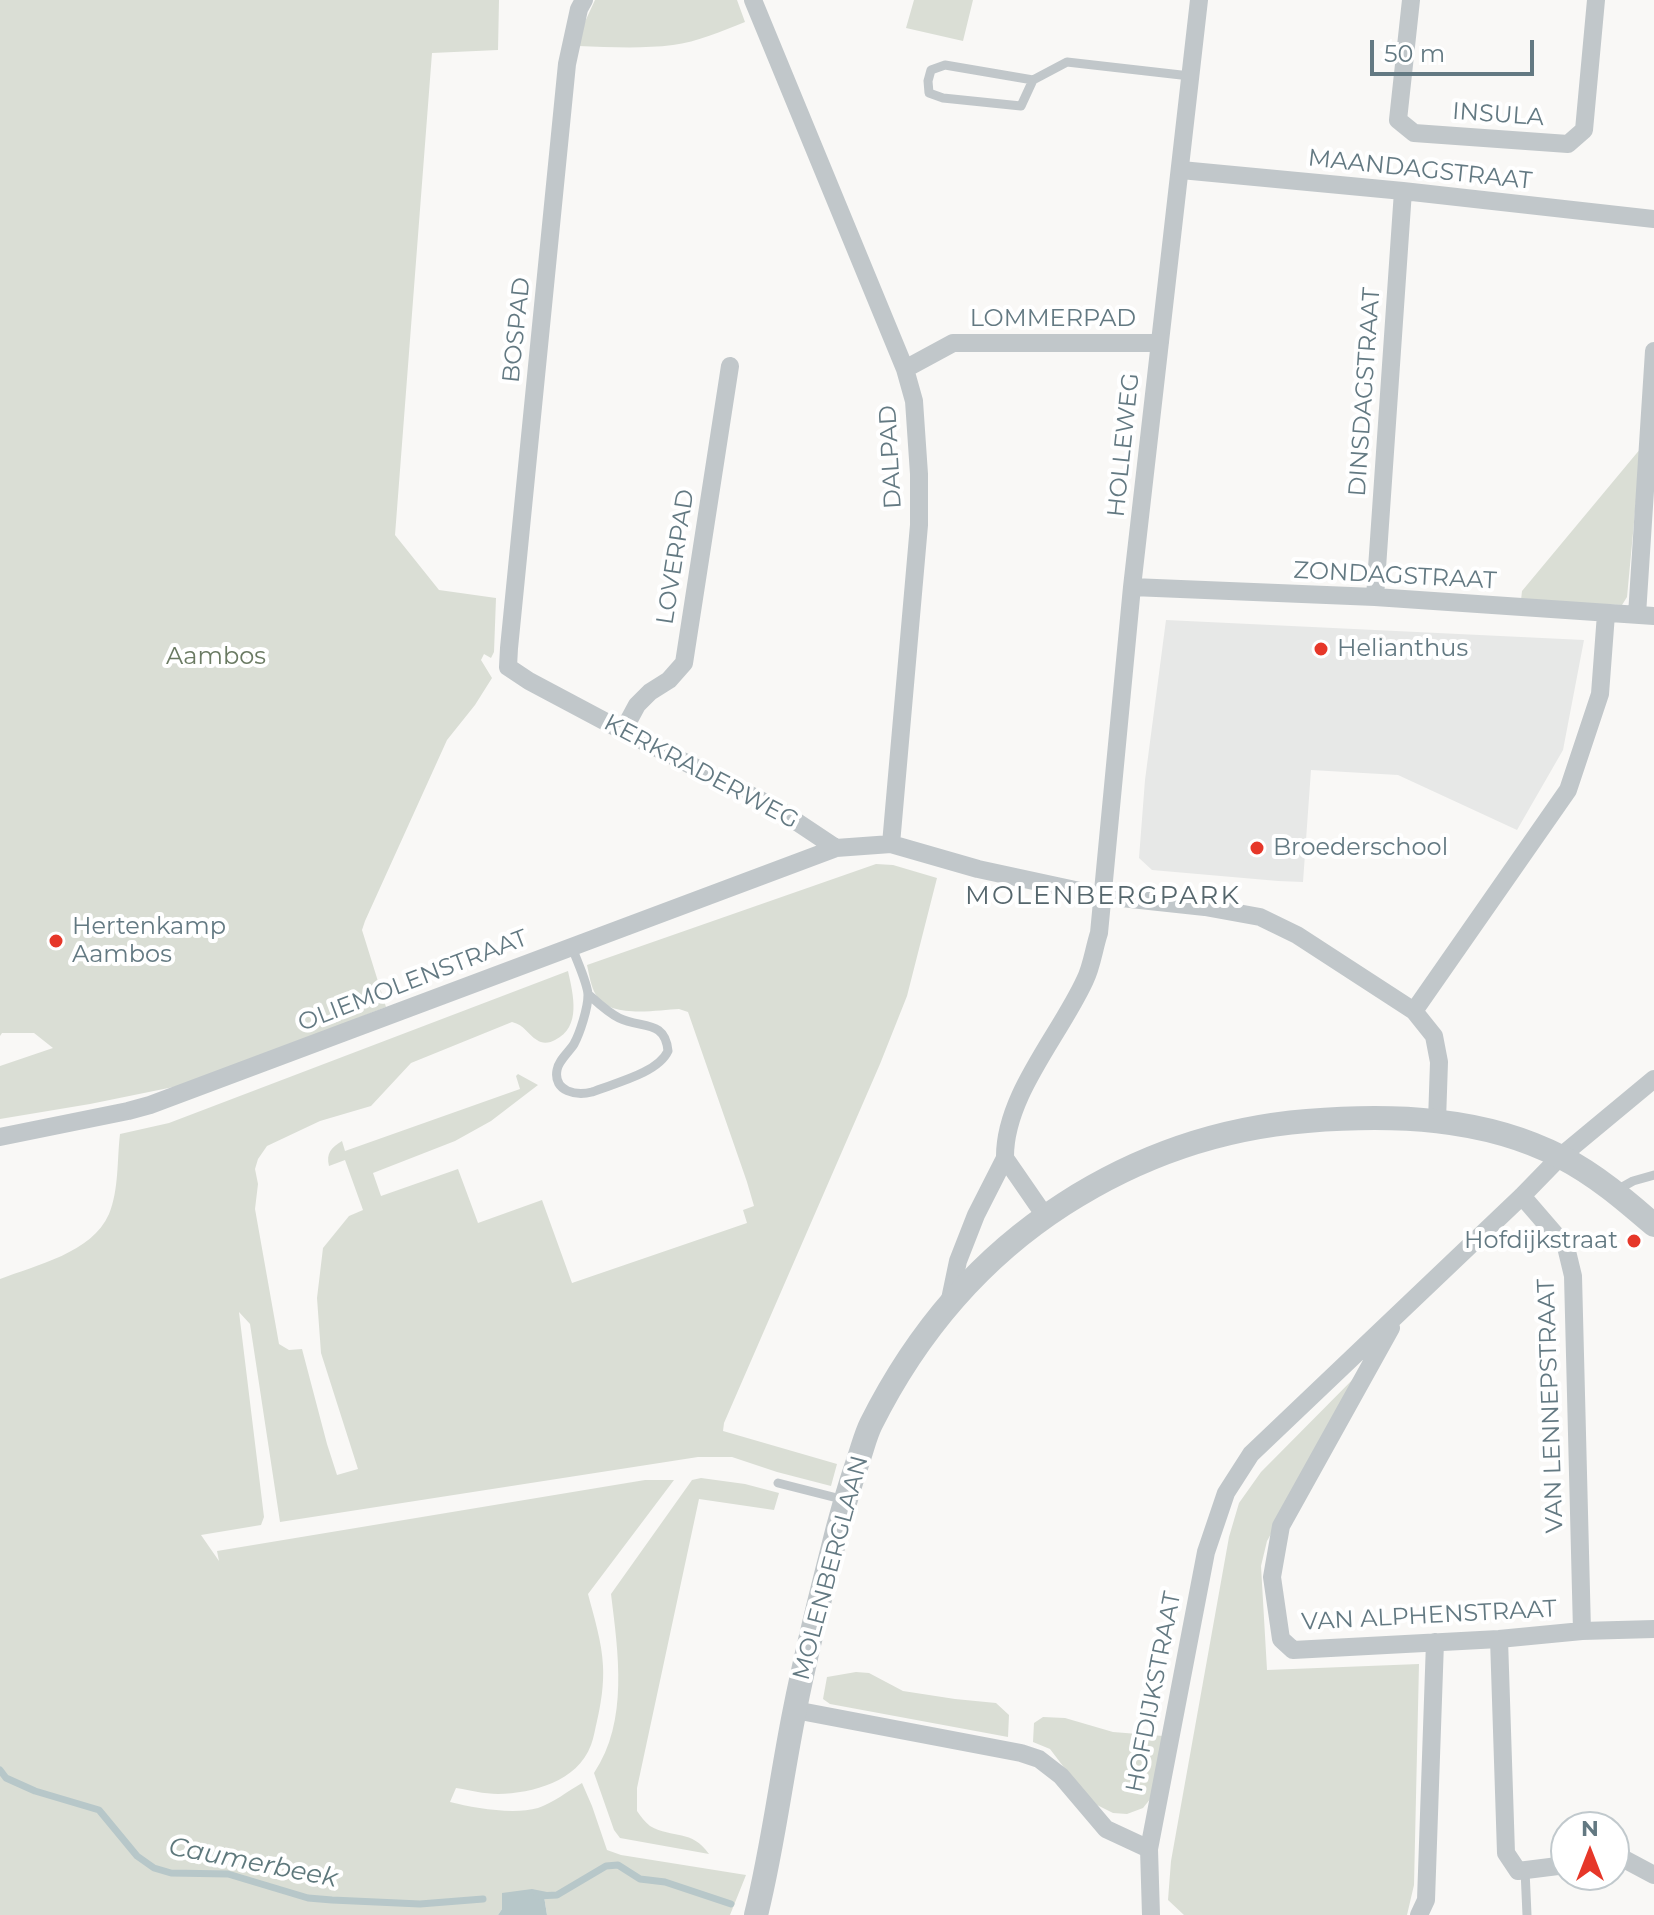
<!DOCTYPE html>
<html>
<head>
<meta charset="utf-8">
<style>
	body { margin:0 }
	#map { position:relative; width:1654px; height:1915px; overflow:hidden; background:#f9f8f6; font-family:Montserrat,sans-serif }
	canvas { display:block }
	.north { position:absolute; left:1550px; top:1811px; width:80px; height:80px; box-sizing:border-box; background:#fff; border:2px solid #c1c9cd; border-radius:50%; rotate:0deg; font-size:22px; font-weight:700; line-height:32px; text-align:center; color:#637982 }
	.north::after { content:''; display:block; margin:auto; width:28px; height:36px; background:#e63729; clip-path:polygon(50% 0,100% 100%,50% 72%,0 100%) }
	.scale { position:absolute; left:1370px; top:40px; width:164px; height:36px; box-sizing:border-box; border:4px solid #637982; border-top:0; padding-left:10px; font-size:24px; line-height:28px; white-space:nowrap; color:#637982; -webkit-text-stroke:6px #fff; paint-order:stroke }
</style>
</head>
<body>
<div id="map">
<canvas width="1654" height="1915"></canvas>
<div class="north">N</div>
<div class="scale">50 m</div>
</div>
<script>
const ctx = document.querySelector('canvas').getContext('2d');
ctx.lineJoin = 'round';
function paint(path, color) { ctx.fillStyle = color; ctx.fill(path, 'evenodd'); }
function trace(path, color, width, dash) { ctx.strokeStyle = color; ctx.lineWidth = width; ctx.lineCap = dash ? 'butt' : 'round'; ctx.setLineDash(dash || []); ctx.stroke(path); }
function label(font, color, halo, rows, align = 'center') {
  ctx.font = font + ' Montserrat,sans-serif'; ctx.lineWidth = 8; ctx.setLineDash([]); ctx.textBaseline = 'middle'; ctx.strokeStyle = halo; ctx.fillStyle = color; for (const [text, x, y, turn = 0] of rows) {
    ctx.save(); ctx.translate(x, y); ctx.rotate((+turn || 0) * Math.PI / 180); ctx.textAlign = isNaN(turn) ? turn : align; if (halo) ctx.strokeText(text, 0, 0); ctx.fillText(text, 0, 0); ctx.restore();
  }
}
const built = new Path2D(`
	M 1166,620 L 1584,640 L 1563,750 L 1517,830 L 1398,775 L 1311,770 L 1303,882 L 1278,881 L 1152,870 L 1139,858 L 1145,780 Z`);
const green = new Path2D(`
	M 0,0 L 499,0 L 498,50 L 432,53 L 395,535 L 439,590 L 496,598 L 494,652 L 491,658 L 484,654 L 481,660 L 492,678 L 475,705 L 447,740 L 365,921 L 362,930 L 386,1007 L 193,1083 L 90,1104 L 0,1119 L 0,1066 L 53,1048 L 34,1033 L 2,1033 L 0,1036 Z
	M 595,0 L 737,0 L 745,22 C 722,31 697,42 673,45 C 641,49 609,47 578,46 L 583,26 Z
	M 914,0 L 973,0 L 963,41 L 906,28 Z
	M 1641,448 L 1627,597 L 1622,605 L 1521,600 L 1522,591 Z
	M 876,864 L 893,865 L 937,878 L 907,996 L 880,1064 L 724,1423 L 723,1431 L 837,1464 L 831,1486 L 777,1472 L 732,1457 L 698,1457 L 280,1522 L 250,1324 L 239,1312 L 264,1517 L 261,1525 L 201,1535 L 219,1561 L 217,1551 L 645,1480 L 674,1480 L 588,1594 C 594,1617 602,1642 603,1666 C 604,1684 601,1704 597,1721 C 595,1729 594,1737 591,1745 C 577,1782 533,1793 498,1794 C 484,1794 469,1790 456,1788 L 450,1802 C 474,1808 513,1815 538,1808 C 553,1803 568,1791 582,1783 L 592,1806 L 607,1850 L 621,1855 L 746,1875 L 730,1915 L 547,1915 L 544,1896 L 504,1896 L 502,1909 L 498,1915 L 0,1915 L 0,1279 C 36,1265 92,1253 109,1214 C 119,1190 117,1159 120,1134 L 169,1123 L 568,971 C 573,994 582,1027 555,1040 C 550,1043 542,1044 537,1040 C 527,1034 525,1025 512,1022 L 411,1063 L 371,1106 L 320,1121 L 267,1146 L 258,1159 L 255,1169 L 258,1184 L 255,1209 L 279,1344 L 289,1350 L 302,1349 L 327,1444 L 337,1475 L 358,1469 L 321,1353 L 317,1298 L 323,1248 L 349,1216 L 363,1210 L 345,1160 L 329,1166 C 326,1153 331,1148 342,1141 L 345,1151 L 520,1089 L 516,1076 L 518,1074 L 538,1085 L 491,1121 L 455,1141 L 373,1173 L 381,1196 L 458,1169 L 478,1223 L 542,1200 L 572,1283 L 747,1223 L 743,1210 L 754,1206 L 747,1182 L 688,1012 L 679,1009 C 656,1010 609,1019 596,995 C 591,987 589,974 587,965 Z
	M 1368,1364 L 1267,1541 L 1261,1566 L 1267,1670 L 1419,1664 L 1414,1885 L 1407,1915 L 1184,1915 L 1168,1900 L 1171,1861 L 1229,1537 L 1239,1503 L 1261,1472 Z
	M 701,1478 L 745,1484 L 779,1493 L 774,1510 L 699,1499 L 637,1788 L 637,1811 C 641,1817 645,1822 650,1826 C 673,1839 692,1829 709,1854 L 620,1838 L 614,1830 L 594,1773 C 629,1721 618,1652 611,1594 L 692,1480 Z
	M 856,1672 L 869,1673 L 903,1691 L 955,1699 L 996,1703 L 1009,1715 L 1008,1737 L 830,1704 L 823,1699 L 827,1677 Z
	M 1043,1717 L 1065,1718 L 1113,1732 L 1163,1736 L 1151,1798 L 1143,1808 L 1127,1814 L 1113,1813 L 1097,1805 L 1072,1778 L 1050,1749 L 1033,1742 L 1034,1723 Z`);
const water = new Path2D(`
	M 532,1889 L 547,1892 L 544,1896 L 547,1915 L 498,1915 L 502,1909 L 502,1893 Z`);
const stream = new Path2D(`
	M 0,1770 L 6,1778 L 35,1791 L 99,1810 L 137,1856 L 154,1868 L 171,1873 L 228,1874 L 308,1898 L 332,1900 L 420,1904 L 483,1899
	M 537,1896 L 557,1895 L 606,1866 L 618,1865 L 640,1879 L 665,1882 L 731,1904`);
const service = new Path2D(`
	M 1033,80 L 1021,106 L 943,98 L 929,93 L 928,81 L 931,70 L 945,65 L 1033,80 L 1067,62 L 1190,76
	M 572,947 C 576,959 588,984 588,995 C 588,1008 580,1033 574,1044 C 569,1052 558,1061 557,1070 C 553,1092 577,1096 592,1092 C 615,1083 658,1073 668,1051 C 665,1019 641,1029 619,1018 C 607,1012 598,1003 588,994
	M 1617,1190 L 1633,1181 L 1654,1175
	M 778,1483 L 845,1500
	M 1525,1870 L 1527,1915`);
const minor = new Path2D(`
	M 584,0 L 579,9 L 567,64 L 509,648 L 508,667 L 529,681 L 623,731 L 776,808 L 836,848 L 891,844 L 978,869 L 1103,896 L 1205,907 L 1260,917 L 1297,935 L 1414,1011 L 1434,1036 L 1439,1062 L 1437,1121
	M 753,0 L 905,369 L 914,401 L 919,474 L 919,525 L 891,844
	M 1411,0 L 1398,120 L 1414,133 L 1568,144 L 1584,130 L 1596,0
	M 1181,170 L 1403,191 L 1654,219
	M 905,369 L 953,343 L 1160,343
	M 1132,587 L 1375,597 L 1654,616
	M 1375,597 L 1403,191
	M 1637,615 L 1654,351
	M 623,731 L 637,705 L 650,692 L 669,680 L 684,663 L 730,366
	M 1414,1011 L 1568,790 L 1600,694 L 1606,614
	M 0,1137 L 128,1111 L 150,1105 L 836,848
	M 1522,1196 L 1566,1247 L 1573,1276 L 1582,1631
	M 1045,1216 L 1005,1158 C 1004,1096 1060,1035 1085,980 C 1092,966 1094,948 1099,933 L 1132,587 L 1199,0
	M 949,1304 L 958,1261 L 976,1215 L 1005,1158
	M 1391,1328 L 1281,1526 L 1272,1577 L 1281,1639 L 1293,1650 L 1499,1639 L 1582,1631 L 1654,1629
	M 1499,1639 L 1506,1853 L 1518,1871 L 1566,1865
	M 795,1710 L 1021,1753 L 1039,1759 L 1061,1776 L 1106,1829 L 1149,1849
	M 1614,1860 L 1624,1859 L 1654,1875
	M 1151,1915 L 1149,1849 L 1206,1552 L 1226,1493 L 1251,1454 L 1522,1196 L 1560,1157 L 1654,1079
	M 1419,1915 L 1426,1900 L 1435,1642`);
const tertiary = new Path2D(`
	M 756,1915 C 773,1847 781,1778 795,1709 C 805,1658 818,1606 831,1555 C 839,1522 848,1490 859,1458 C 863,1446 866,1434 871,1424 C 916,1334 980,1258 1064,1204 C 1137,1157 1220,1128 1307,1121 C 1393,1114 1484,1117 1561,1157 C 1596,1175 1625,1200 1654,1225`);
const markers = [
	[1321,649,8,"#e63729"],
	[1257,848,8,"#e63729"],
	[56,941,8,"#e63729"],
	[1634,1241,8,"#e63729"]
];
const streetNames = [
	["INSULA",1498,115,4],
	["MAANDAGSTRAAT",1420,170,6],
	["LOMMERPAD",1053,319],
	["BOSPAD",517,330,-84],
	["DINSDAGSTRAAT",1365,392,-86],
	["HOLLEWEG",1124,445,-84],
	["DALPAD",891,457,-93],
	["LOVERPAD",676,557,-81],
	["ZONDAGSTRAAT",1395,576,3],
	["KERKRADERWEG",701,772,28],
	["OLIEMOLENSTRAAT",413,981,-21],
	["VAN LENNEPSTRAAT",1551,1406,-92],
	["MOLENBERGLAAN",831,1568,-75],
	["VAN ALPHENSTRAAT",1429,1616,-3],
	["HOFDIJKSTRAAT",1154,1692,-79]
];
const poiNames = [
	["Helianthus",1337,649],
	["Broederschool",1273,848],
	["Hertenkamp",72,927],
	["Aambos",72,955],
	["Hofdijkstraat",1618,1241,"right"]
];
const parkNames = [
	["Aambos",216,657]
];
const neighbourhoodNames = [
	["MOLENBERGPARK",1103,896]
];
const waterNames = [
	["Caumerbeek",253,1863,11]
];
paint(built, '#e7e8e7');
paint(green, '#daded5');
paint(water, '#b7c7c9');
trace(stream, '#b7c7c9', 7);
trace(service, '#c1c7ca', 9);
trace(minor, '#c1c7ca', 18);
trace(tertiary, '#c1c7ca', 24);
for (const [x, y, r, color] of markers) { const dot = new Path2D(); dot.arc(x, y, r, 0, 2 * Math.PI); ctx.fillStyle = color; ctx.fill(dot); trace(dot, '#fff', 3); }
label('24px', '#637982', '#fff', streetNames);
label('24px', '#637982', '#fff', poiNames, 'left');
label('24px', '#6a7a62', '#fff', parkNames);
ctx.letterSpacing = '2px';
label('26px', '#55666c', '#fff', neighbourhoodNames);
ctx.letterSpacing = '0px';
label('italic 26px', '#5e787c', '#fff', waterNames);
</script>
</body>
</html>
